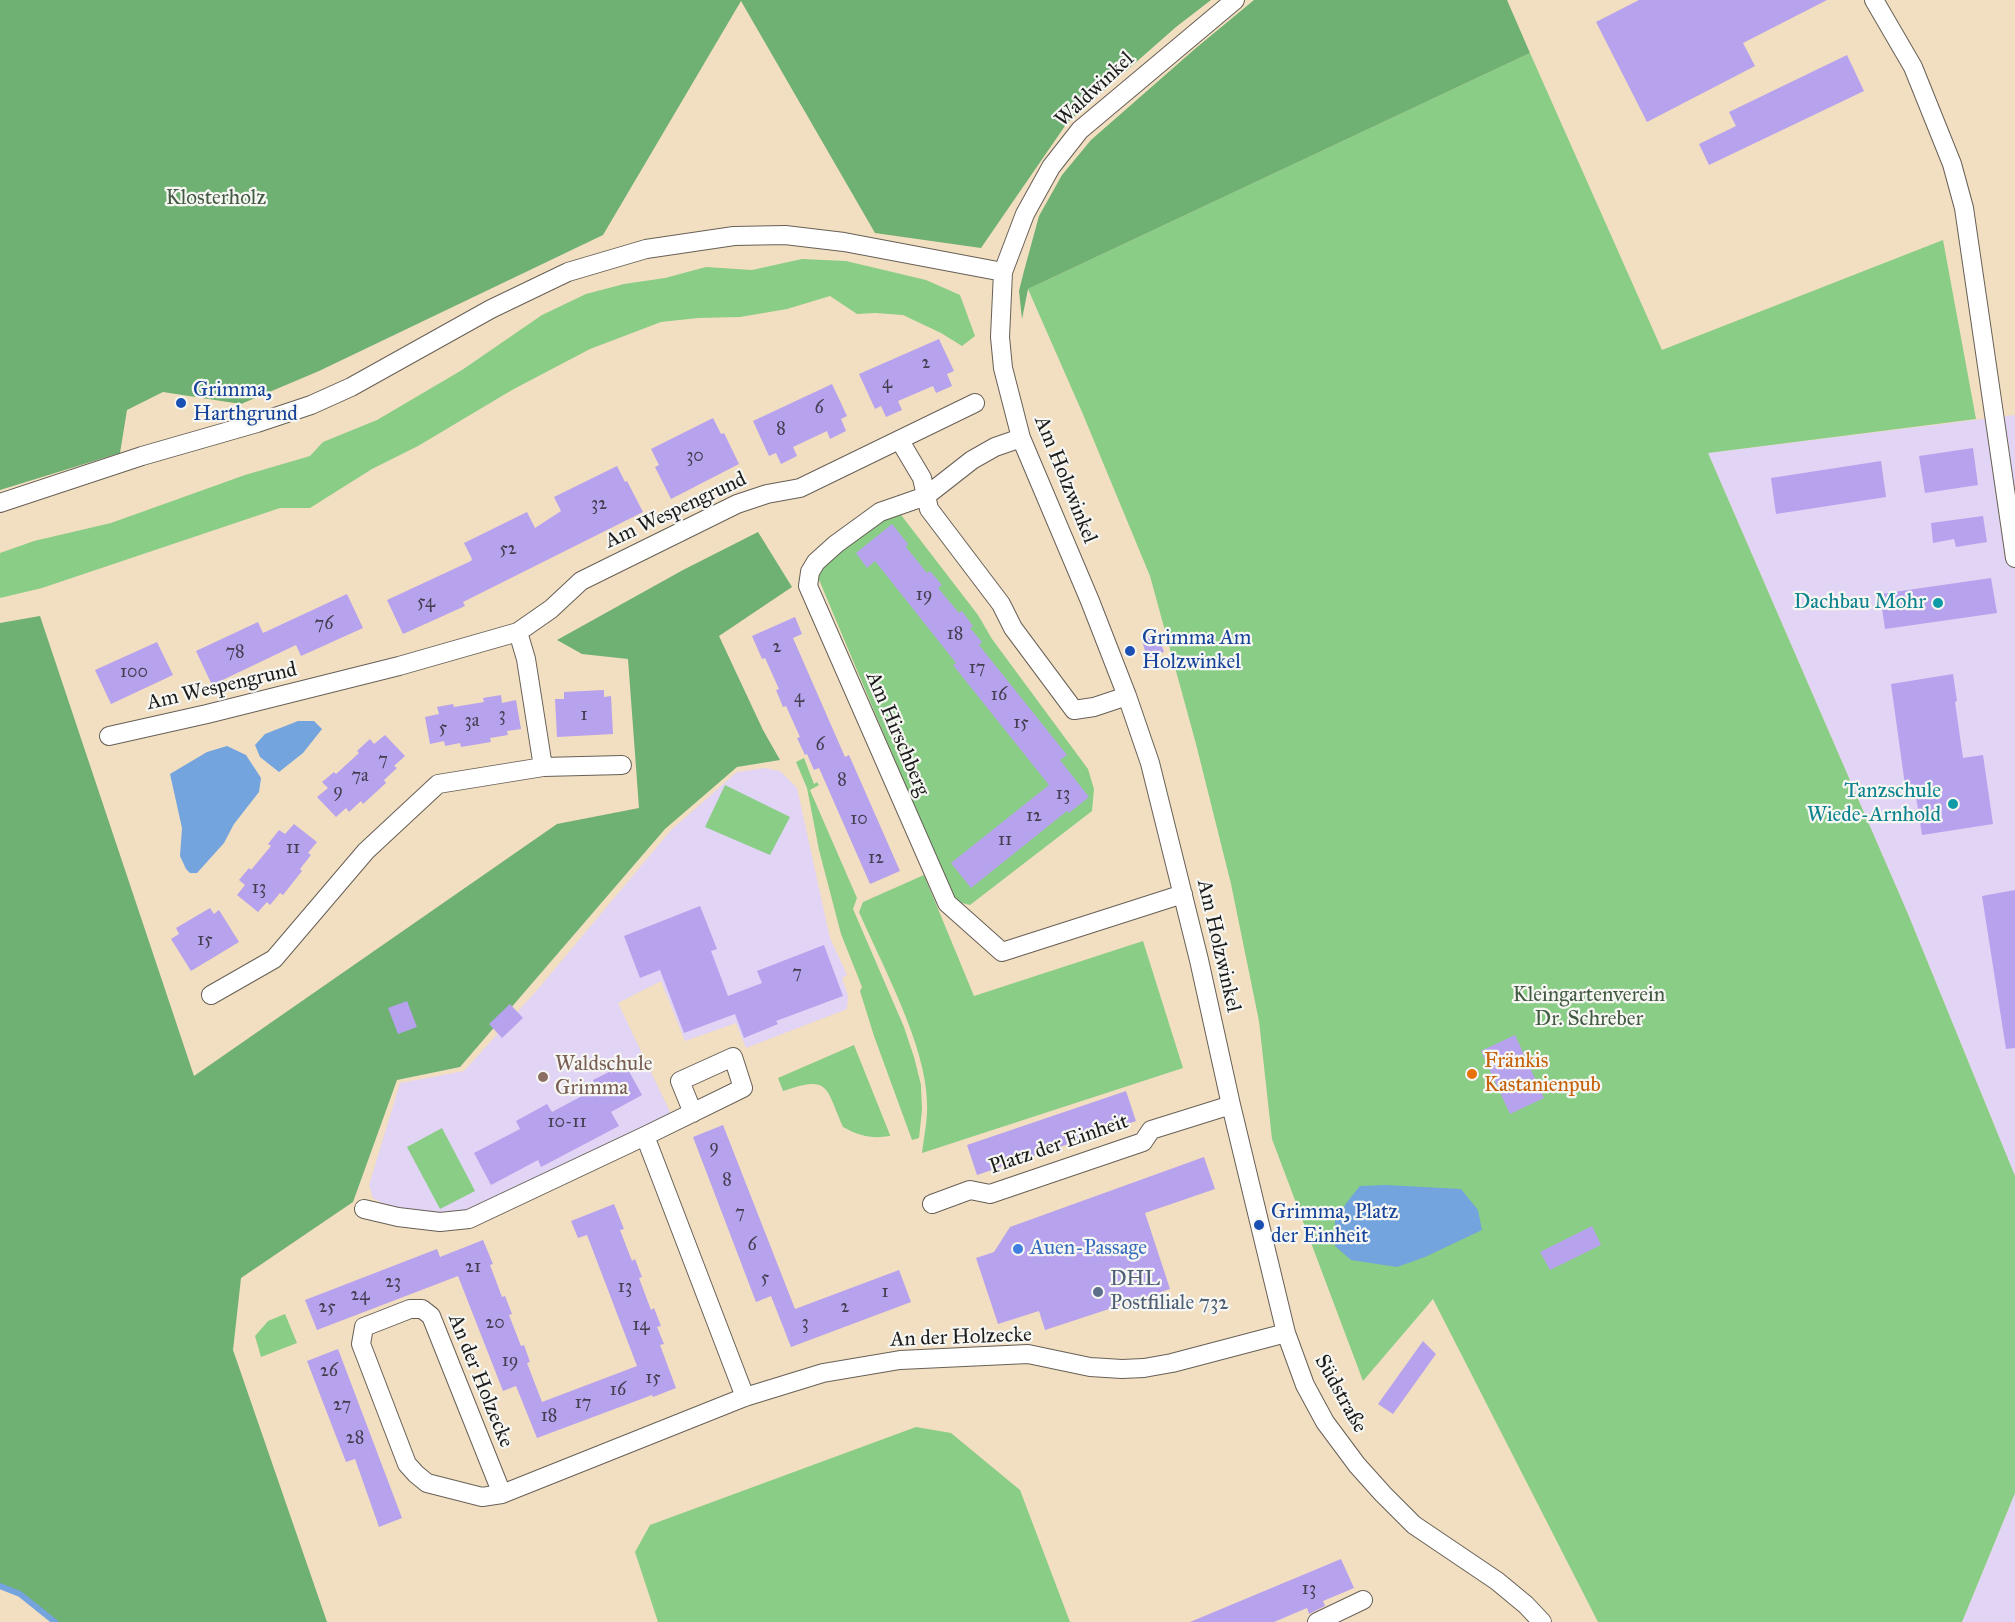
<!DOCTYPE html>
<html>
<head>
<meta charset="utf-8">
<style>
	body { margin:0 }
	canvas { display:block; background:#f2dec1 }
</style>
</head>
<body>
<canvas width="2015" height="1622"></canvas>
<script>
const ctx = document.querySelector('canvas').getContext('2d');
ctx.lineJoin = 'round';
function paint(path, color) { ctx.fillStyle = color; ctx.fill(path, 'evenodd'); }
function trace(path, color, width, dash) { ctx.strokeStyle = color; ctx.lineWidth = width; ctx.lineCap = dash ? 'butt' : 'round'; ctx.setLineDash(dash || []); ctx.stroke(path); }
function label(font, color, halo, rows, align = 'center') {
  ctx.font = font + ' "IM FELL Great Primer",serif'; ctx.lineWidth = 4.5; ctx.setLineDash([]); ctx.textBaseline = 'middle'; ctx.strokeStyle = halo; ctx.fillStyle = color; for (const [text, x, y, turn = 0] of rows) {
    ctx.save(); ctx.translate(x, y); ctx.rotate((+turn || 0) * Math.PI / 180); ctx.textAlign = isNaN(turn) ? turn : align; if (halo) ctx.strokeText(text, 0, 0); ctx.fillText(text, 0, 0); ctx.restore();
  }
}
const built = new Path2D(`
	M 2015,415 L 2015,1176 L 1908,914 L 1708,453 Z
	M 765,768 L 780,771 L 797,788 L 830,938 L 847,975 L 842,978 L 848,996 L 847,1009 L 746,1048 L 736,1023 L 685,1041 L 661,981 L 618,1003 L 672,1116 L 455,1217 L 393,1209 L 373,1198 L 369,1185 L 400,1083 L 464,1071 L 538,989 L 671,830 L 737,772 Z
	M 2015,1493 L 2015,1622 L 1962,1622 Z`);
const green = new Path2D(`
	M 1530,53 L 1662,350 L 1943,240 L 1976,419 L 1708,453 L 1908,914 L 2015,1176 L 2015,1493 L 1962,1622 L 1598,1622 L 1433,1299 L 1363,1381 L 1272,1139 L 1259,1021 L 1231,884 L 1196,744 L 1150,576 L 1082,412 L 1028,289 Z
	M 802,259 L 846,261 L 926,280 L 960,295 L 975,336 L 962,346 L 941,333 L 903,315 L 875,313 L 857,314 L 830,296 L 787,309 L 740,317 L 698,318 L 661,322 L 590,349 L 512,390 L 418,446 L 372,469 L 310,508 L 280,508 L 42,588 L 0,598 L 0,553 L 34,541 L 111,523 L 245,475 L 310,456 L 323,442 L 377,420 L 462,370 L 542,315 L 586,294 L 624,284 L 665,278 L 706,267 L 752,270 Z
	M 898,511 L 978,615 L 992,639 L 1088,769 L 1094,789 L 1092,811 L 970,905 L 954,901 L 817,575 L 823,563 L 876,522 Z
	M 804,758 L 814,784 L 817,782 L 819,785 L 810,790 L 857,898 L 853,909 L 904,1027 L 914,1057 L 921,1085 L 922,1110 L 919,1138 L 912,1140 L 874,1036 L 860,991 L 862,987 L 841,934 L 819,850 L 807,788 L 796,762 Z
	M 725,785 L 790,817 L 770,855 L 705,827 Z
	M 924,875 L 974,996 L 1143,941 L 1183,1068 L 922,1153 C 924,1136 928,1119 927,1102 C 926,1045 882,965 859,912 L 863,902 Z
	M 854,1045 L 890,1135 L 890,1136 C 872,1139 859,1136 843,1127 C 825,1086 830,1075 783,1091 L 778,1078 Z
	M 442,1128 L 475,1191 L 440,1209 L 407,1147 Z
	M 285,1314 L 297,1343 L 261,1357 L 255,1336 L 268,1321 Z
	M 916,1427 L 951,1433 L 1020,1490 L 1070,1622 L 658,1622 L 635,1552 L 650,1525 Z`);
const forest = new Path2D(`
	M 0,0 L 1211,0 L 1176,27 L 1067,123 L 981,248 L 875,233 L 741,1 L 603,235 L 319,371 L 241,404 L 163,392 L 127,410 L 120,453 L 0,490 Z
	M 1254,0 L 1507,0 L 1530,53 L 1028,289 L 1022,319 L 1019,291 L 1024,271 L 1039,216 L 1062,175 L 1091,140 L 1196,48 Z
	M 758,532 L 792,587 L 719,636 L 763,730 L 780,760 L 737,767 L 665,829 L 460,1067 L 397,1080 L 353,1202 L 241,1278 L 233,1350 L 327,1622 L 55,1622 L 20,1594 L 0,1585 L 0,623 L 40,616 L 194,1076 L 557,824 L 639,808 L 628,659 L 582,654 L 557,640 L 683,570 Z`);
const water = new Path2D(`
	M 298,721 L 314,721 L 322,729 L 303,753 L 279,772 L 260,757 L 255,745 L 265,734 Z
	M 227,746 L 246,755 L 261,778 L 259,792 L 234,824 L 224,843 L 197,873 L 190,873 L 186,869 L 180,856 L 182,828 L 170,774 L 207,752 Z
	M 1386,1185 L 1461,1189 L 1478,1210 L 1482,1230 L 1425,1257 L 1397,1267 L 1351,1260 L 1335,1246 L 1335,1221 L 1347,1202 L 1360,1186 Z`);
const stream = new Path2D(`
	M 0,1586 L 20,1594 L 55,1622`);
const building = new Path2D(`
	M 1639,0 L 1827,0 L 1743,43 L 1755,66 L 1647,122 L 1596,22 Z
	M 1847,55 L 1864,91 L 1709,165 L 1699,144 L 1736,126 L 1729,112 Z
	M 939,339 L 954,371 L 947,374 L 952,386 L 936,393 L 933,386 L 898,401 L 902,410 L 886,417 L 881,406 L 875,409 L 859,374 Z
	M 832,384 L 847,416 L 841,419 L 846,431 L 830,439 L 827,431 L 793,447 L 797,456 L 781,464 L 776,453 L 769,456 L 753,421 Z
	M 713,418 L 721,434 L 724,433 L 739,464 L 671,499 L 655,467 L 659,465 L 651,449 Z
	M 1973,448 L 1978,485 L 1925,493 L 1919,456 Z
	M 1881,461 L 1886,497 L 1776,514 L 1771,478 Z
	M 617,466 L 625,482 L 627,481 L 643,512 L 463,602 L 465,606 L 403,634 L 387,600 L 471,561 L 472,559 L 464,543 L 527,512 L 535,528 L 561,511 L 554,497 Z
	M 1983,516 L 1987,542 L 1956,547 L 1954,539 L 1933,543 L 1931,523 Z
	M 892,524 L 908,544 L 906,547 L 927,573 L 930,571 L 942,585 L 938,588 L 959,613 L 962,611 L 973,626 L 970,628 L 982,642 L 979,645 L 1067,755 L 1060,760 L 1089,797 L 1069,813 L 1067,811 L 971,888 L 951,863 L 1049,785 L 953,665 L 956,663 L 875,561 L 867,568 L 856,553 Z
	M 1991,578 L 1997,613 L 1885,629 L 1880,594 Z
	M 347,594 L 363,628 L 301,656 L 296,645 L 212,685 L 196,651 L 258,622 L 263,633 Z
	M 795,617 L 802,634 L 793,638 L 845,757 L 849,755 L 900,871 L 870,884 L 819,768 L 814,770 L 807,754 L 805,755 L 797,738 L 800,737 L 786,706 L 783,707 L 776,690 L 779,689 L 765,658 L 762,659 L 752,636 Z
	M 1157,632 L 1164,652 L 1147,658 L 1141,637 Z
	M 157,642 L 173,675 L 111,704 L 95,670 Z
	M 1953,674 L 1957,701 L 1955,702 L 1963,758 L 1983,755 L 1993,824 L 1922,835 L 1914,784 L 1905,785 L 1891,684 Z
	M 604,690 L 604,697 L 611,696 L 613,734 L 557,737 L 555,699 L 564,699 L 564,692 Z
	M 501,695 L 502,703 L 516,700 L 521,729 L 507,731 L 508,735 L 490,738 L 491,742 L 461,747 L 460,743 L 445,746 L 444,741 L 430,744 L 425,717 L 439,714 L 437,707 L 453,704 L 454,707 L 484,702 L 483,698 Z
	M 385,735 L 405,756 L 394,766 L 397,768 L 384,780 L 386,783 L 363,804 L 361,801 L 349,812 L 346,808 L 336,817 L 317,797 L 328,788 L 322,782 L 334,772 L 336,774 L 359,753 L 357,751 L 370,739 L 374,744 Z
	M 294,824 L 317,842 L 308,853 L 311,855 L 300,869 L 302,871 L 283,895 L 280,893 L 270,905 L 267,902 L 258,912 L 237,895 L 245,885 L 239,880 L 249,868 L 251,870 L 271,846 L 268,844 L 279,830 L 285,834 Z
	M 2015,890 L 2015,1048 L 2006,1049 L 1982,896 Z
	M 700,906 L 717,949 L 711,951 L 728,996 L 762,983 L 757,971 L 824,945 L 843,996 L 776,1021 L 778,1024 L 744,1038 L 735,1014 L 684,1033 L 660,970 L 640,978 L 624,936 Z
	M 210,908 L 214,914 L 219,910 L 239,942 L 191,971 L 171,939 L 179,934 L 176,928 Z
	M 407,1001 L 417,1027 L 398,1034 L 388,1008 Z
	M 510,1004 L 523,1018 L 502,1038 L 489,1024 Z
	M 1515,1035 L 1544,1098 L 1510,1114 L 1481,1051 Z
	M 625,1064 L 642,1095 L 611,1112 L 619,1126 L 541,1167 L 538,1160 L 491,1185 L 474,1153 L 520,1129 L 516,1121 L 547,1104 L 552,1112 L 597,1088 L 593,1080 Z
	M 1126,1091 L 1136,1121 L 977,1175 L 967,1145 Z
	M 723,1125 L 795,1309 L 899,1270 L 911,1302 L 791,1347 L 771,1296 L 756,1302 L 693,1137 Z
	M 1204,1157 L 1215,1189 L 1145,1213 L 1170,1289 L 1045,1330 L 1039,1311 L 998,1324 L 976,1258 L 994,1252 L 1010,1227 Z
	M 614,1204 L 624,1229 L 620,1230 L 632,1261 L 635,1259 L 642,1277 L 639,1278 L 651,1310 L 654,1308 L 661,1326 L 657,1327 L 664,1344 L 660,1345 L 676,1388 L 653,1397 L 652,1395 L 537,1438 L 516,1386 L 503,1391 L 458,1276 L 317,1330 L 305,1300 L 437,1249 L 440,1257 L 483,1240 L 493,1264 L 490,1265 L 502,1297 L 505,1296 L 512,1314 L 509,1315 L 521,1346 L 524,1345 L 530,1362 L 527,1363 L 542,1402 L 637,1366 L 587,1235 L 578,1238 L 571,1221 Z
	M 1592,1226 L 1601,1245 L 1550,1270 L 1540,1252 Z
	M 1423,1341 L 1436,1354 L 1393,1414 L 1378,1404 Z
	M 338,1349 L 402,1518 L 379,1527 L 355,1459 L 346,1462 L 307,1361 Z
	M 1341,1559 L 1354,1588 L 1323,1601 L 1325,1606 L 1309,1614 L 1307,1608 L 1274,1622 L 1190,1622 Z`);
const street = new Path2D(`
	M 1235,0 L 1080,130 L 1051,167 L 1025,214 L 1003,272 L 1000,337 L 1003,368 L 1021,438 L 1090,601 L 1127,696 L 1150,763 L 1199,960 L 1231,1105 L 1286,1333 L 1305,1385 L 1325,1422 L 1357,1465 L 1383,1494 L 1414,1525 L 1497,1581 L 1526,1605 L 1542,1622
	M 1874,0 L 1913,67 L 1952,164 L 1964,208 L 2015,558
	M 1021,438 L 995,447 L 972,460 L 926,496 L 880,512 L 836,544 L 816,562 L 810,572 L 808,586 L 947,903 L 1002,952 L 1183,894
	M 900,441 L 922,478 L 929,509 L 1001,604 L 1013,628 L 1074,710 L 1094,707 L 1127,696
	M 0,503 L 142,456 L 257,423 L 311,405 L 351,387 L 491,309 L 568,272 L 646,249 L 734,236 L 785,235 L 844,242 L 1003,272
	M 109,736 L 207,714 L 399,666 L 518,632 L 551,609 L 581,581 L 737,504 L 767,494 L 800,488 L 975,403
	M 543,767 L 622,765
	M 211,995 L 274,959 L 366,851 L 438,784 L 543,767 L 526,659 L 518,632
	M 645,1136 L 745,1397
	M 932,1204 L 970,1190 L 990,1194 L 1143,1142 L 1151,1130 L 1231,1105
	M 364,1209 L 398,1217 L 440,1222 L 469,1219 L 645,1136 C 678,1120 711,1104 743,1088 L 733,1057 L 680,1081 L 693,1113
	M 502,1494 L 482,1497 L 427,1483 L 416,1474 L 407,1464 L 361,1344 L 364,1327 L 410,1309 L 422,1309 L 431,1316 L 502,1494 L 745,1397 L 823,1373 L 900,1360 L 1028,1354 L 1090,1367 L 1122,1369 L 1144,1368 L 1172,1363 L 1286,1333
	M 1317,1622 L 1363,1600`);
const markers = [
	[181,403,6,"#1a4fb4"],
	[1938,603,6,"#0f9aa8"],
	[1130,651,6,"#1a4fb4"],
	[1953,804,6,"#0f9aa8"],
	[1472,1074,6,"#e8710a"],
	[543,1077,6,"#8d6e63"],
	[1259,1225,6,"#1a4fb4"],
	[1018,1249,6,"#3f7fe0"],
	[1098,1292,6,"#5c6f8a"]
];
const numberNames = [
	["2",926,364],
	["4",887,384],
	["6",819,409],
	["8",781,430],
	["30",695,457],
	["32",599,505],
	["52",508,550],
	["19",924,596],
	["54",426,603],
	["76",324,625],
	["18",955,635],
	["2",777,648],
	["78",235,653],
	["17",977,669],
	["100",134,673],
	["16",999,696],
	["4",799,698],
	["3",502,716],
	["1",584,716],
	["3a",472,722],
	["15",1021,724],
	["5",443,729],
	["6",820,746],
	["7",383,761],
	["7a",360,777],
	["8",842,781],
	["9",338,792],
	["13",1063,795],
	["12",1034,817],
	["10",859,820],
	["11",1005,841],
	["11",293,849],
	["12",876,859],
	["13",259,889],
	["15",205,941],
	["7",797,974],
	["10-11",567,1123],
	["9",714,1148],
	["8",727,1181],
	["7",740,1214],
	["6",752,1246],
	["21",473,1268],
	["5",765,1279],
	["23",393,1283],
	["13",625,1288],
	["1",885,1293],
	["24",360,1296],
	["25",327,1308],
	["2",845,1308],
	["20",495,1324],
	["3",805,1324],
	["14",641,1326],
	["19",510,1362],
	["26",329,1372],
	["15",653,1379],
	["16",618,1391],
	["17",583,1404],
	["27",342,1406],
	["18",549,1417],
	["28",355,1439],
	["13",1309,1590]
];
const streetNames = [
	["Waldwinkel",1095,90,-43],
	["Am Holzwinkel",1065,480,68],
	["Am Wespengrund",676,511,-25],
	["Am Wespengrund",222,687,-13],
	["Am Hirschberg",897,734,67],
	["Am Holzwinkel",1218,946,77],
	["Platz der Einheit",1059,1145,-19],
	["An der Holzecke",961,1338,-2],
	["An der Holzecke",480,1381,68],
	["Südstraße",1340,1394,61]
];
const parkNames = [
	["Klosterholz",216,199],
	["Kleingartenverein",1589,996],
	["Dr. Schreber",1589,1020]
];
const transitNames = [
	["Grimma,",193,391],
	["Harthgrund",193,415],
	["Grimma Am",1142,639],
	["Holzwinkel",1142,663],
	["Grimma, Platz",1271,1213],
	["der Einheit",1271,1237]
];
const cultureNames = [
	["Dachbau Mohr",1926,603],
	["Tanzschule",1941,792],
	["Wiede-Arnhold",1941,816]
];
const foodNames = [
	["Fränkis",1484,1062],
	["Kastanienpub",1484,1086]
];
const educationNames = [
	["Waldschule",555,1065],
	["Grimma",555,1089]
];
const shopNames = [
	["Auen-Passage",1030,1249]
];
const serviceNames = [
	["DHL",1110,1280],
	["Postfiliale 732",1110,1304]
];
paint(built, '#e1d4f4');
paint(green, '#8acd86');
paint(forest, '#6fb073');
paint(water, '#73a4de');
trace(stream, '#73a4de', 6);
paint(building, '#b7a2ed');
trace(street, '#676056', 20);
trace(street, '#fff', 18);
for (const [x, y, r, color] of markers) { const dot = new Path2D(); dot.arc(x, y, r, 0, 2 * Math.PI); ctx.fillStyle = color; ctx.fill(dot); trace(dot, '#f6f6f2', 2); }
label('18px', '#433e50', null, numberNames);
label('21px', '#1c1c1c', '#f6f6f2', streetNames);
label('21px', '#425a41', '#f6f6f2', parkNames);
label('21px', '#164399', '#f6f6f2', transitNames, 'left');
label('21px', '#0d838f', '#f6f6f2', cultureNames, 'right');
label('21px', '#c56008', '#f6f6f2', foodNames, 'left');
label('21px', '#785e54', '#f6f6f2', educationNames, 'left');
label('21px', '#366cbe', '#f6f6f2', shopNames, 'left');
label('21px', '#4e5e75', '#f6f6f2', serviceNames, 'left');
</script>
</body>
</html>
